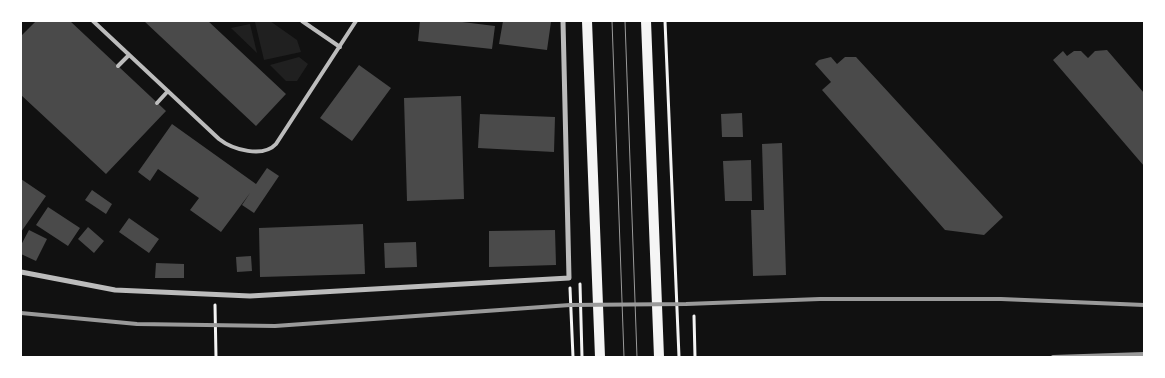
<!DOCTYPE html>
<html>
<head>
<meta charset="utf-8">
<style>
	body { margin:0 }
	#map { position:relative; width:1165px; height:378px; overflow:hidden; background:#111; font-family:Manrope,sans-serif }
	canvas { display:block }
	.frame { position:absolute; inset:0; border:22px solid #fff; pointer-events:none }
</style>
</head>
<body>
<div id="map">
<canvas width="1165" height="378"></canvas>
<div class="frame"></div>
</div>
<script>
const ctx = document.querySelector('canvas').getContext('2d');
ctx.lineJoin = 'round';
function paint(path, color) { ctx.fillStyle = color; ctx.fill(path, 'evenodd'); }
function trace(path, color, width, dash) { ctx.strokeStyle = color; ctx.lineWidth = width; ctx.lineCap = dash ? 'butt' : 'round'; ctx.setLineDash(dash || []); ctx.stroke(path); }
const green = new Path2D(`
	M 270,21 L 297,40 L 301,52 L 264,60 L 255,22 Z
	M 250,24 L 257,53 L 231,28 Z
	M 299,57 L 308,64 L 297,81 L 286,81 L 270,65 Z`);
const building = new Path2D(`
	M 36,21 L 70,21 L 166,111 L 106,174 L 21,95 L 21,36 Z
	M 144,21 L 208,21 L 286,94 L 256,126 Z
	M 420,21 L 454,21 L 495,26 L 492,49 L 418,41 Z
	M 503,21 L 551,22 L 547,50 L 499,44 Z
	M 1107,50 L 1144,93 L 1144,166 L 1053,60 L 1063,51 L 1067,56 L 1074,51 L 1081,51 L 1088,58 L 1095,51 Z
	M 831,57 L 837,64 L 845,57 L 856,57 L 1003,217 L 984,235 L 945,230 L 822,90 L 831,82 L 815,64 L 819,60 Z
	M 359,65 L 391,88 L 352,141 L 320,118 Z
	M 461,96 L 464,199 L 407,201 L 404,98 Z
	M 742,113 L 743,137 L 722,137 L 721,114 Z
	M 480,114 L 555,117 L 554,152 L 478,148 Z
	M 172,124 L 256,184 L 267,168 L 279,176 L 254,213 L 242,205 L 250,193 L 221,232 L 190,210 L 199,198 L 158,169 L 150,181 L 138,172 Z
	M 782,143 L 786,275 L 753,276 L 751,210 L 764,210 L 762,144 Z
	M 751,160 L 752,201 L 725,201 L 723,161 Z
	M 21,179 L 46,196 L 21,232 Z
	M 92,190 L 112,204 L 106,214 L 85,200 Z
	M 48,207 L 80,228 L 68,246 L 36,225 Z
	M 129,218 L 159,239 L 149,253 L 119,232 Z
	M 363,224 L 365,274 L 260,277 L 259,228 Z
	M 88,227 L 104,241 L 94,253 L 78,239 Z
	M 29,230 L 47,239 L 36,261 L 21,254 L 21,245 Z
	M 555,230 L 556,265 L 489,267 L 489,231 Z
	M 416,242 L 417,267 L 385,268 L 384,243 Z
	M 251,256 L 252,271 L 237,272 L 236,257 Z
	M 156,263 L 184,264 L 184,278 L 155,278 Z`);
const path = new Path2D(`
	M 665,21 L 679,357
	M 580,284 L 582,357
	M 570,288 L 573,357
	M 215,305 L 216,357
	M 694,316 L 695,357`);
const service = new Path2D(`
	M 93,21 L 219,139 C 233,150 263,158 276,144 L 356,21
	M 302,21 L 340,47
	M 118,66 L 129,55
	M 157,103 L 168,91`);
const minor = new Path2D(`
	M 21,272 L 115,290 L 250,296 L 569,278 L 563,21`);
const secondary = new Path2D(`
	M 587,21 L 600,357
	M 646,21 L 659,357`);
const tram = new Path2D(`
	M 612,21 L 624,357
	M 625,21 L 637,357`);
const rail = new Path2D(`
	M 21,313 L 137,324 L 275,326 L 570,305 L 686,304 L 820,299 L 1001,299 L 1144,305
	M 1053,357 L 1144,354`);
paint(green, '#202020');
paint(building, '#4a4a4a');
trace(path, '#f5f5f5', 3);
trace(service, '#bcbcbc', 4);
trace(minor, '#bcbcbc', 5);
trace(secondary, '#f5f5f5', 10);
trace(tram, '#9a9a9a', 1);
trace(rail, '#9a9a9a', 4);
</script>
</body>
</html>
